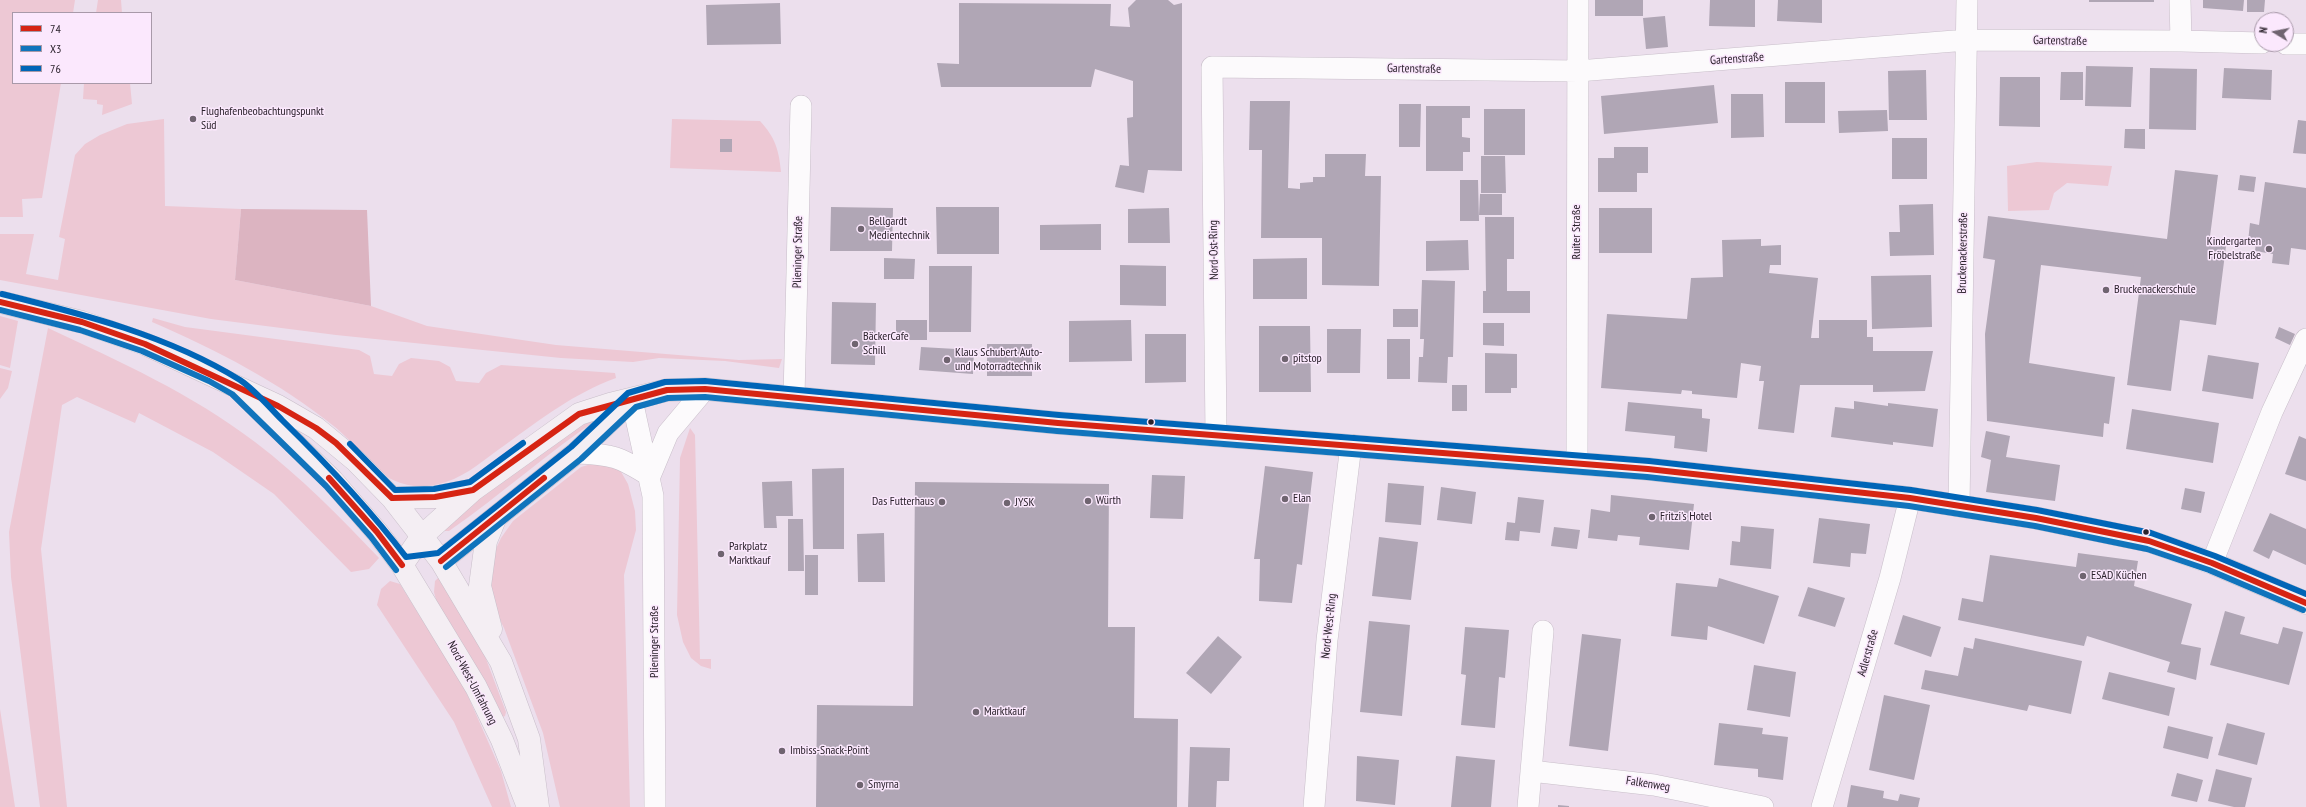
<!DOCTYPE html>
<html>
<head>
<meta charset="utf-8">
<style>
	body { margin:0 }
	#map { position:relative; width:2306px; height:807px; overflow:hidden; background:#ecdfed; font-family:"PT Sans Narrow",sans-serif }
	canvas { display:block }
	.legend { position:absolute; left:12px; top:12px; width:140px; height:72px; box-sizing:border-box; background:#fbe8fd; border:1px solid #a899a9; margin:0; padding:5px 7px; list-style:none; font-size:12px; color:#2b222c }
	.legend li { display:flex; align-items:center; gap:8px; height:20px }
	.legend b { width:20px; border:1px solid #a899a9 }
	.north { position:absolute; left:2254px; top:12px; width:40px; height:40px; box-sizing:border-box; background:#fbe8fd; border:1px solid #a899a9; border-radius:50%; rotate:280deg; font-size:11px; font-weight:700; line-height:16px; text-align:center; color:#2b222c }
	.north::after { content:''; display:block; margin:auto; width:14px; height:18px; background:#6f6470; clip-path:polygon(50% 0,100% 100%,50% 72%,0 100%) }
</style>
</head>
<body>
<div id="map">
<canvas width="2306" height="807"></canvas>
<ul class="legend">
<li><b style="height:5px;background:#d62413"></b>74</li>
<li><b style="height:5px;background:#1074bc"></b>X3</li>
<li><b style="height:5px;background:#0065b7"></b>76</li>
</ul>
<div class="north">N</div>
</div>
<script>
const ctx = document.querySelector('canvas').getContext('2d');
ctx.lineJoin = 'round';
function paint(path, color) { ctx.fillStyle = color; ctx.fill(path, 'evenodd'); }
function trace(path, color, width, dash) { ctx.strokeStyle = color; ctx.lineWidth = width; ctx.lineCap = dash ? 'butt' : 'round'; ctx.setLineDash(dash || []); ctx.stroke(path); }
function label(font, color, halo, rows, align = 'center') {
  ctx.font = font + ' "PT Sans Narrow",sans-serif'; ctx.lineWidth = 3; ctx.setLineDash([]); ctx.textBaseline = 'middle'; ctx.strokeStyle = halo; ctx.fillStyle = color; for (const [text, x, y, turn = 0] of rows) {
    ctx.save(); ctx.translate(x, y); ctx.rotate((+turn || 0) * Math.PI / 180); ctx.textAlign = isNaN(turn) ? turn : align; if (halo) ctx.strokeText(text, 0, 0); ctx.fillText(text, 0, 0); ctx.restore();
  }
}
const green = new Path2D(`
	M 0,0 L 75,0 L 73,13 L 13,13 L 13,83 L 61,83 L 42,198 L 22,199 L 23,217 L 0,217 Z
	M 98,0 L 121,0 L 122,13 L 96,13 Z
	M 84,83 L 130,83 L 132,104 L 102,115 L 103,105 L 97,104 L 97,100 L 83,99 Z
	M 164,119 L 165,206 L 241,209 L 235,280 L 371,306 L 427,326 L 556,345 L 739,360 L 782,359 L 779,368 L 725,361 L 659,358 L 633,362 L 561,358 L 336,335 L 211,319 L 0,280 L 0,234 L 34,234 L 26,274 L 58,280 L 65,239 L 59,237 L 75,155 L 85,144 L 100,135 L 127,124 Z
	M 672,119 L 760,121 C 775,137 779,150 781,172 L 670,168 Z
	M 2037,162 L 2112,166 L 2108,186 L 2067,183 L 2054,193 L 2049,210 L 2008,211 L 2007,166 Z
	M 0,316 L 18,321 L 10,368 L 0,365 Z
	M 153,318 L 185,327 L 359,350 L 370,356 L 374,374 L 392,376 L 399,364 L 411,358 L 439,361 L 450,367 L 456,381 L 479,383 L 486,373 L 501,365 L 615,373 L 616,378 C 573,394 542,418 505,445 C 486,458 468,475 446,482 C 428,488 410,488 393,480 C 378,473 350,439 335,427 C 279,382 217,350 152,322 Z
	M 48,328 C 119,361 192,394 255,442 C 301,477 340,517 379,558 L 369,569 L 351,572 L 274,494 L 213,452 L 139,413 L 135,423 L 77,397 L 62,405 L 41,549 L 67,807 L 40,807 L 11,577 L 9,532 Z
	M 0,368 L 12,371 L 8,388 L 0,399 Z
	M 601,417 C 548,452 501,495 449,531 L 444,531 L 442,527 L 570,429 Z
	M 690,428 L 695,435 L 700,659 L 711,659 L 711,669 L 701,666 L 691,658 L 683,642 L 677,615 L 680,458 Z
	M 598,462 L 620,470 L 628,484 L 635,511 L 636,530 L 624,575 L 630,807 L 560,807 L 543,733 L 504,628 L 495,610 L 489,585 L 492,557 L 501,538 L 513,521 L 581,467 Z
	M 438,578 L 442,580 L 483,651 L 506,712 L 505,716 L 501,718 L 440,616 L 434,592 L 435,581 Z
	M 390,581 L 400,584 L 464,687 L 501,771 L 511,807 L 492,807 L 454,722 L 377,605 L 381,589 Z
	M 0,709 L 15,807 L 0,807 Z`);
const forest = new Path2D(`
	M 241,209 L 367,210 L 371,306 L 235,280 Z`);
const building = new Path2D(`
	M 1136,0 L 1168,0 L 1174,5 L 1182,3 L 1182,171 L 1148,170 L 1144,193 L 1115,187 L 1120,165 L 1129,166 L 1127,118 L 1133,117 L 1133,81 L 1095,69 L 1091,87 L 941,87 L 937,63 L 959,64 L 959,3 L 1111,4 L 1110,26 L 1130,27 L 1128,8 Z
	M 1595,0 L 1643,0 L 1643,16 L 1595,16 Z
	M 1710,0 L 1755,0 L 1755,27 L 1709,26 Z
	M 1778,0 L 1822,0 L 1822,23 L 1777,21 Z
	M 2089,0 L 2154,0 L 2154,2 L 2089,2 Z
	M 2203,0 L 2244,0 L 2243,11 L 2203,8 Z
	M 2247,0 L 2265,0 L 2264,12 L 2247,12 Z
	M 780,3 L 781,44 L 707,45 L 706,5 Z
	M 1665,16 L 1668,47 L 1646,49 L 1643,18 Z
	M 2086,66 L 2133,67 L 2131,107 L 2085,106 Z
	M 2150,68 L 2197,69 L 2196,130 L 2149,129 Z
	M 2224,68 L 2272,70 L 2271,100 L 2222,98 Z
	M 1926,70 L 1927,120 L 1889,120 L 1888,71 Z
	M 2061,72 L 2083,72 L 2083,100 L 2060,100 Z
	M 2000,77 L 2040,77 L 2040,127 L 1999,126 Z
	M 1785,82 L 1825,82 L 1825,123 L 1785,123 Z
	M 1714,85 L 1718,123 L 1604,134 L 1601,96 Z
	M 1731,94 L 1763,94 L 1764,137 L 1731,138 Z
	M 1250,101 L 1290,101 L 1288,188 L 1300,189 L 1300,183 L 1313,182 L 1313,177 L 1325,177 L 1325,154 L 1366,154 L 1365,176 L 1381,176 L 1379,286 L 1322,285 L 1322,238 L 1261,238 L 1262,150 L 1249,150 Z
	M 1399,104 L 1421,104 L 1420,147 L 1399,147 Z
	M 1426,106 L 1470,106 L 1470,118 L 1462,118 L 1462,137 L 1470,138 L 1470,152 L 1463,152 L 1463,171 L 1426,171 Z
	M 1484,109 L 1525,109 L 1525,155 L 1484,155 Z
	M 1887,110 L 1888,131 L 1839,133 L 1838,111 Z
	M 2298,120 L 2306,121 L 2306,154 L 2293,153 Z
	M 2125,129 L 2145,129 L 2145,149 L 2124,148 Z
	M 1892,138 L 1927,138 L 1927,179 L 1892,179 Z
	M 720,139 L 732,139 L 732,152 L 720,152 Z
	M 1614,147 L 1648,147 L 1648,173 L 1637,173 L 1637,192 L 1598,192 L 1598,158 L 1614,158 Z
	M 1481,156 L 1505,156 L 1506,193 L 1481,193 Z
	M 2175,170 L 2218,175 L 2209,244 L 2226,246 L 2216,325 L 2180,320 L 2171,391 L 2127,385 L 2141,277 L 2041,265 L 2029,363 L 2115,377 L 2109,424 L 2104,423 L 2103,437 L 1987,421 L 1985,334 L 1995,260 L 1983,258 L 1988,216 L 2167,239 Z
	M 2240,175 L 2256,177 L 2254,192 L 2238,190 Z
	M 1460,180 L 1478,180 L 1479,221 L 1460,221 Z
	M 2265,182 L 2306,188 L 2306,250 L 2291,248 L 2289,265 L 2272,263 L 2273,254 L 2255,251 L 2256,243 L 2248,242 L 2250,223 L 2259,225 Z
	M 1480,194 L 1502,194 L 1502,215 L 1479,215 Z
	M 1933,204 L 1934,255 L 1890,256 L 1889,232 L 1900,232 L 1899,205 Z
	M 831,207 L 893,208 L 892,251 L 830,251 Z
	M 936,207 L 999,207 L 999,254 L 937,254 Z
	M 1169,208 L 1170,243 L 1128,243 L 1128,209 Z
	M 1599,208 L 1652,208 L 1652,253 L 1599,253 Z
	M 1485,217 L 1514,217 L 1514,259 L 1507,259 L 1507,291 L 1530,291 L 1530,313 L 1483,313 L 1483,291 L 1486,291 Z
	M 1101,224 L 1101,250 L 1040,250 L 1040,225 Z
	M 1761,239 L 1761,246 L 1781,245 L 1781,265 L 1770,265 L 1769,273 L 1818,278 L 1811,338 L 1819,338 L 1819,320 L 1867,320 L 1867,337 L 1873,337 L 1873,351 L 1933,351 L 1925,391 L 1873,392 L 1873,385 L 1800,385 L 1794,433 L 1758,429 L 1764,381 L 1759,381 L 1761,366 L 1741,363 L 1737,398 L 1692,394 L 1692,391 L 1682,390 L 1681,394 L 1601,388 L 1607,314 L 1687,319 L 1691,278 L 1723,277 L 1722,240 Z
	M 1468,240 L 1469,270 L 1426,271 L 1426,241 Z
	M 884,258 L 915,259 L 914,279 L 884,279 Z
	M 1307,258 L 1307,299 L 1253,299 L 1253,259 Z
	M 1120,265 L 1166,266 L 1166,306 L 1120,305 Z
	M 929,266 L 972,266 L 971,332 L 929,332 Z
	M 1931,275 L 1932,327 L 1872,329 L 1871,276 Z
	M 1422,280 L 1455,281 L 1453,357 L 1448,357 L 1447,383 L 1418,382 L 1419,357 L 1423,357 L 1424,339 L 1420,339 Z
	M 832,302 L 876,303 L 875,365 L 831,364 Z
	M 1393,309 L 1418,309 L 1418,327 L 1393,327 Z
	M 896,320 L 927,320 L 927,340 L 896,340 Z
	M 1131,320 L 1132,361 L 1069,362 L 1069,321 Z
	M 1483,323 L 1504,323 L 1504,346 L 1483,345 Z
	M 1259,326 L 1310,326 L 1311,392 L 1259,392 Z
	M 2279,327 L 2295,334 L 2290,345 L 2275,338 Z
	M 1327,329 L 1361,329 L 1360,373 L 1327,373 Z
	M 1145,334 L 1186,334 L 1186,382 L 1145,383 Z
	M 1387,339 L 1410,339 L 1410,379 L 1387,379 Z
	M 987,344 L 1032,344 L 1032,376 L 987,376 Z
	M 921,347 L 974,350 L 973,374 L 919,370 Z
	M 1485,353 L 1517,354 L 1517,388 L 1511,388 L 1511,393 L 1485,393 Z
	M 2208,355 L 2259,363 L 2253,399 L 2202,391 Z
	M 1452,385 L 1467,385 L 1467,411 L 1452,411 Z
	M 1854,401 L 1888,406 L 1888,403 L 1938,409 L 1933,447 L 1893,442 L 1893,445 L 1831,437 L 1835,407 L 1854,409 Z
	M 1628,402 L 1702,409 L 1702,418 L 1710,419 L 1707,452 L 1674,448 L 1675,436 L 1625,431 Z
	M 2132,409 L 2219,423 L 2213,463 L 2126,449 Z
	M 1986,431 L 2010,436 L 2006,457 L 2060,465 L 2055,501 L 1986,492 L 1991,460 L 1981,457 Z
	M 2299,436 L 2306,439 L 2306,481 L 2285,474 Z
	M 1265,466 L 1313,472 L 1302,565 L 1297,564 L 1292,603 L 1259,601 L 1260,559 L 1254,559 Z
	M 844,468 L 844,549 L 813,549 L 812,469 Z
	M 1152,475 L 1185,476 L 1183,519 L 1150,518 Z
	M 792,481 L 793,516 L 776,516 L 777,528 L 764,528 L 762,482 Z
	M 915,482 L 1109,484 L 1108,627 L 1135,627 L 1134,718 L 1178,719 L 1177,807 L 816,807 L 817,705 L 913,706 Z
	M 1388,483 L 1424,486 L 1421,525 L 1385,522 Z
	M 1441,487 L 1476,492 L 1472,524 L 1437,520 Z
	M 2185,488 L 2205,492 L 2201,513 L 2181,509 Z
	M 1611,495 L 1694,504 L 1689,550 L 1639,545 L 1640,537 L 1618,535 L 1617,541 L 1588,538 L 1591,509 L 1610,512 Z
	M 1518,497 L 1544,500 L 1540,533 L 1520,531 L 1519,541 L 1505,540 L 1507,522 L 1515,523 Z
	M 2270,513 L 2306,529 L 2306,565 L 2273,550 L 2269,559 L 2253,551 Z
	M 1819,518 L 1870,524 L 1866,554 L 1851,553 L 1850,567 L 1813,563 Z
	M 788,519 L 803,519 L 804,571 L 788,571 Z
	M 1741,526 L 1774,529 L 1771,569 L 1730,565 L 1732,541 L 1740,542 Z
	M 1554,527 L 1580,530 L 1577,549 L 1551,546 Z
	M 884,533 L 885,582 L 858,582 L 857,534 Z
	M 1379,537 L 1418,542 L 1411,600 L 1372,596 Z
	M 2078,553 L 2138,561 L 2134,586 L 2192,604 L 2181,644 L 2201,648 L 2196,680 L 2167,672 L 2170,662 L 2087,636 L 2084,646 L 1958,620 L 1962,598 L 1983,602 L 1990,555 L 2076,567 Z
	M 805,555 L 818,555 L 818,595 L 805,595 Z
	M 1719,578 L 1779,596 L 1764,644 L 1708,626 L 1707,640 L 1671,636 L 1676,583 L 1717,587 Z
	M 1808,587 L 1845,598 L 1835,627 L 1798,616 Z
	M 2225,611 L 2245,617 L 2240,634 L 2278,644 L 2283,627 L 2303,632 L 2289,685 L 2210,665 Z
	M 1903,615 L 1941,627 L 1931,657 L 1894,644 Z
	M 1369,621 L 1410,625 L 1402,716 L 1360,712 Z
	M 1465,627 L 1509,630 L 1505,678 L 1499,677 L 1495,728 L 1461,725 L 1466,675 L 1461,674 Z
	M 1582,634 L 1621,639 L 1608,751 L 1569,746 Z
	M 1218,636 L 1242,657 L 1211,694 L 1186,673 Z
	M 1975,638 L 2082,661 L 2071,714 L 2029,705 L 2027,711 L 1921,689 L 1925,670 L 1958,676 L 1964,647 L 1973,649 Z
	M 1754,665 L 1796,672 L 1790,717 L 1747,710 Z
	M 2109,672 L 2175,688 L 2169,716 L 2102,699 Z
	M 1884,695 L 1930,705 L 1914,780 L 1869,770 Z
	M 1719,723 L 1763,728 L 1762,734 L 1788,737 L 1783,780 L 1758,777 L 1758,769 L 1714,765 Z
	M 2227,723 L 2265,733 L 2257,765 L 2218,755 Z
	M 2168,726 L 2213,737 L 2208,759 L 2163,748 Z
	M 1190,747 L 1230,748 L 1229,781 L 1217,781 L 1216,807 L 1188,807 Z
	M 1357,756 L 1399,760 L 1395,805 L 1356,801 Z
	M 1456,756 L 1495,760 L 1491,807 L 1451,807 Z
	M 2216,769 L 2252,778 L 2245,807 L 2234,807 L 2208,801 Z
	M 2177,773 L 2203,780 L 2197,802 L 2171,796 Z
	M 1851,785 L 1884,791 L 1883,798 L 1898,801 L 1900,794 L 1920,798 L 1918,807 L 1847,807 Z
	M 1558,805 L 1569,806 L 1569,807 L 1558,807 Z`);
const street = new Path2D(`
	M 2180,0 L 2181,41
	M 2286,44 L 2306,44
	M 794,397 L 801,106
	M 632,400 L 653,496 L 655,807
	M 1216,434 L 1212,67 L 1578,71 L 1967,40 L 2181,41 L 2262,43
	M 576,453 C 612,454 620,457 650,476
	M 1577,463 L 1578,0
	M 650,476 L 668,433 L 705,389
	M 1959,506 L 1967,0
	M 2212,563 L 2272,412 L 2306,339
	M 1531,771 L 1654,785 L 1763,807
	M 1314,807 L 1327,640 L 1351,445
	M 1528,807 L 1543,631
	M 1822,807 L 1890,578 L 1910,498`);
const secondary = new Path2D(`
	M 0,302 L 82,322 L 145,344 L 278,406 L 316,428 L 356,461 L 392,498 L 441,561 L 501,662 L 529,739 L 538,807
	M 247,397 L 332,480 L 377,532 L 402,565 L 476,687 L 502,740 L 528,807
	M 392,498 L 435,497 L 473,490
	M 441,561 L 576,453 L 632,400
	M 402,565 L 422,536 L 473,490 L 579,414 L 610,404 L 667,390 L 705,389 L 1058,423 L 1648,469 L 1910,498 L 2036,518 L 2149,541 L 2212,563 L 2306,603
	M 491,629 L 480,586 L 486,541 L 495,519`);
const bus1 = new Path2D(`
	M 0,302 L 82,322 L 145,344 L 278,406 L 316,428 L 336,443 L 392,498 L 435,497 L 473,490 L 579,414 L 667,390 L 705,389 L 1058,423 L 1648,469 L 1910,498 L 2036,518 L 2149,541 L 2212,563 L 2306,603
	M 329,478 L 377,532 L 402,565
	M 441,561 L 544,478`);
const bus2 = new Path2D(`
	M 0,310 L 80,330 L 142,351 L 209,381 L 232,394 L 326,486 L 371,537 L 396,570
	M 446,567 L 581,459 L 636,407 L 668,398 L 705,397 L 1057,431 L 1647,477 L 1909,506 L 2035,526 L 2147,549 L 2209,570 L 2303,610`);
const bus3 = new Path2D(`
	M 2,294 C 83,314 169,336 240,380 C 255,390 269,407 282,420 C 326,463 368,507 406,557 L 438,553 L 571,447 L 628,393 L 665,382 L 705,381 L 1059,415 L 1649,461 L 1911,490 L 2037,510 L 2151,533 L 2215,556 L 2306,594
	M 350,444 L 395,490 L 434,489 L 470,482 L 523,443`);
const markers = [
	[193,119,4,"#6f6470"],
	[861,229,4,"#6f6470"],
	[2269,249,4,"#6f6470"],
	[2106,290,4,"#6f6470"],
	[855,344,4,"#6f6470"],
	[1285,359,4,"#6f6470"],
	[947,360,4,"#6f6470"],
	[1151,422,3.5,"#2b222c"],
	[1285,499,4,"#6f6470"],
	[1088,501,4,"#6f6470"],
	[942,502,4,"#6f6470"],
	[1007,503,4,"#6f6470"],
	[1652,517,4,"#6f6470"],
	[2146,532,3.5,"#2b222c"],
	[721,554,4,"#6f6470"],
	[2083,576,4,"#6f6470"],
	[976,712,4,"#6f6470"],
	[782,751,4,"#6f6470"],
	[860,785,4,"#6f6470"]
];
const streetNames = [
	["Gartenstraße",2060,41,1],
	["Gartenstraße",1737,59,-4],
	["Gartenstraße",1414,69,1],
	["Ruiter Straße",1577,232,-90],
	["Nord-Ost-Ring",1214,250,-91],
	["Plieninger Straße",798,252,-89],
	["Bruckenackerstraße",1963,253,-89],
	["Nord-West-Ring",1329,626,-84],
	["Plieninger Straße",655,642,-90],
	["Adlerstraße",1868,653,-74],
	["Nord-West-Umfahrung",472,683,62],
	["Falkenweg",1648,784,9]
];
const poiNames = [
	["Flughafenbeobachtungspunkt",201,112],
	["Süd",201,126],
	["Bellgardt",869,222],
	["Medientechnik",869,236],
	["Kindergarten",2261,242,"right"],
	["Fröbelstraße",2261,256,"right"],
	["Bruckenackerschule",2114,290],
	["BäckerCafe",863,337],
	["Schill",863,351],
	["Klaus Schubert Auto-",955,353],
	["und Motorradtechnik",955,367],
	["pitstop",1293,359],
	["Elan",1293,499],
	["Würth",1096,501],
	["Das Futterhaus",934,502,"right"],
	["JYSK",1015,503],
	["Fritzi's Hotel",1660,517],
	["Parkplatz",729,547],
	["Marktkauf",729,561],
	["ESAD Küchen",2091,576],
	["Marktkauf",984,712],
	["Imbiss-Snack-Point",790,751],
	["Smyrna",868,785]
];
paint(green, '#edc8d4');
paint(forest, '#dcb4c1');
paint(building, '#b0a6b5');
trace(street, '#c8bec9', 22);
trace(secondary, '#c8bec9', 23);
trace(street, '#fcfafc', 21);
trace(secondary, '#f4eef3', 22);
trace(bus1, '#d62413', 6);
trace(bus2, '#1074bc', 6);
trace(bus3, '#0065b7', 6);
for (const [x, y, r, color] of markers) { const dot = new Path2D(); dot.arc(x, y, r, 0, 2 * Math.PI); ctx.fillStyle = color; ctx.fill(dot); trace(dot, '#fbe8fd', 1.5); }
label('12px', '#2b222c', '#fbe8fd', streetNames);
label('12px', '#2b222c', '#fbe8fd', poiNames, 'left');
</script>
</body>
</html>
